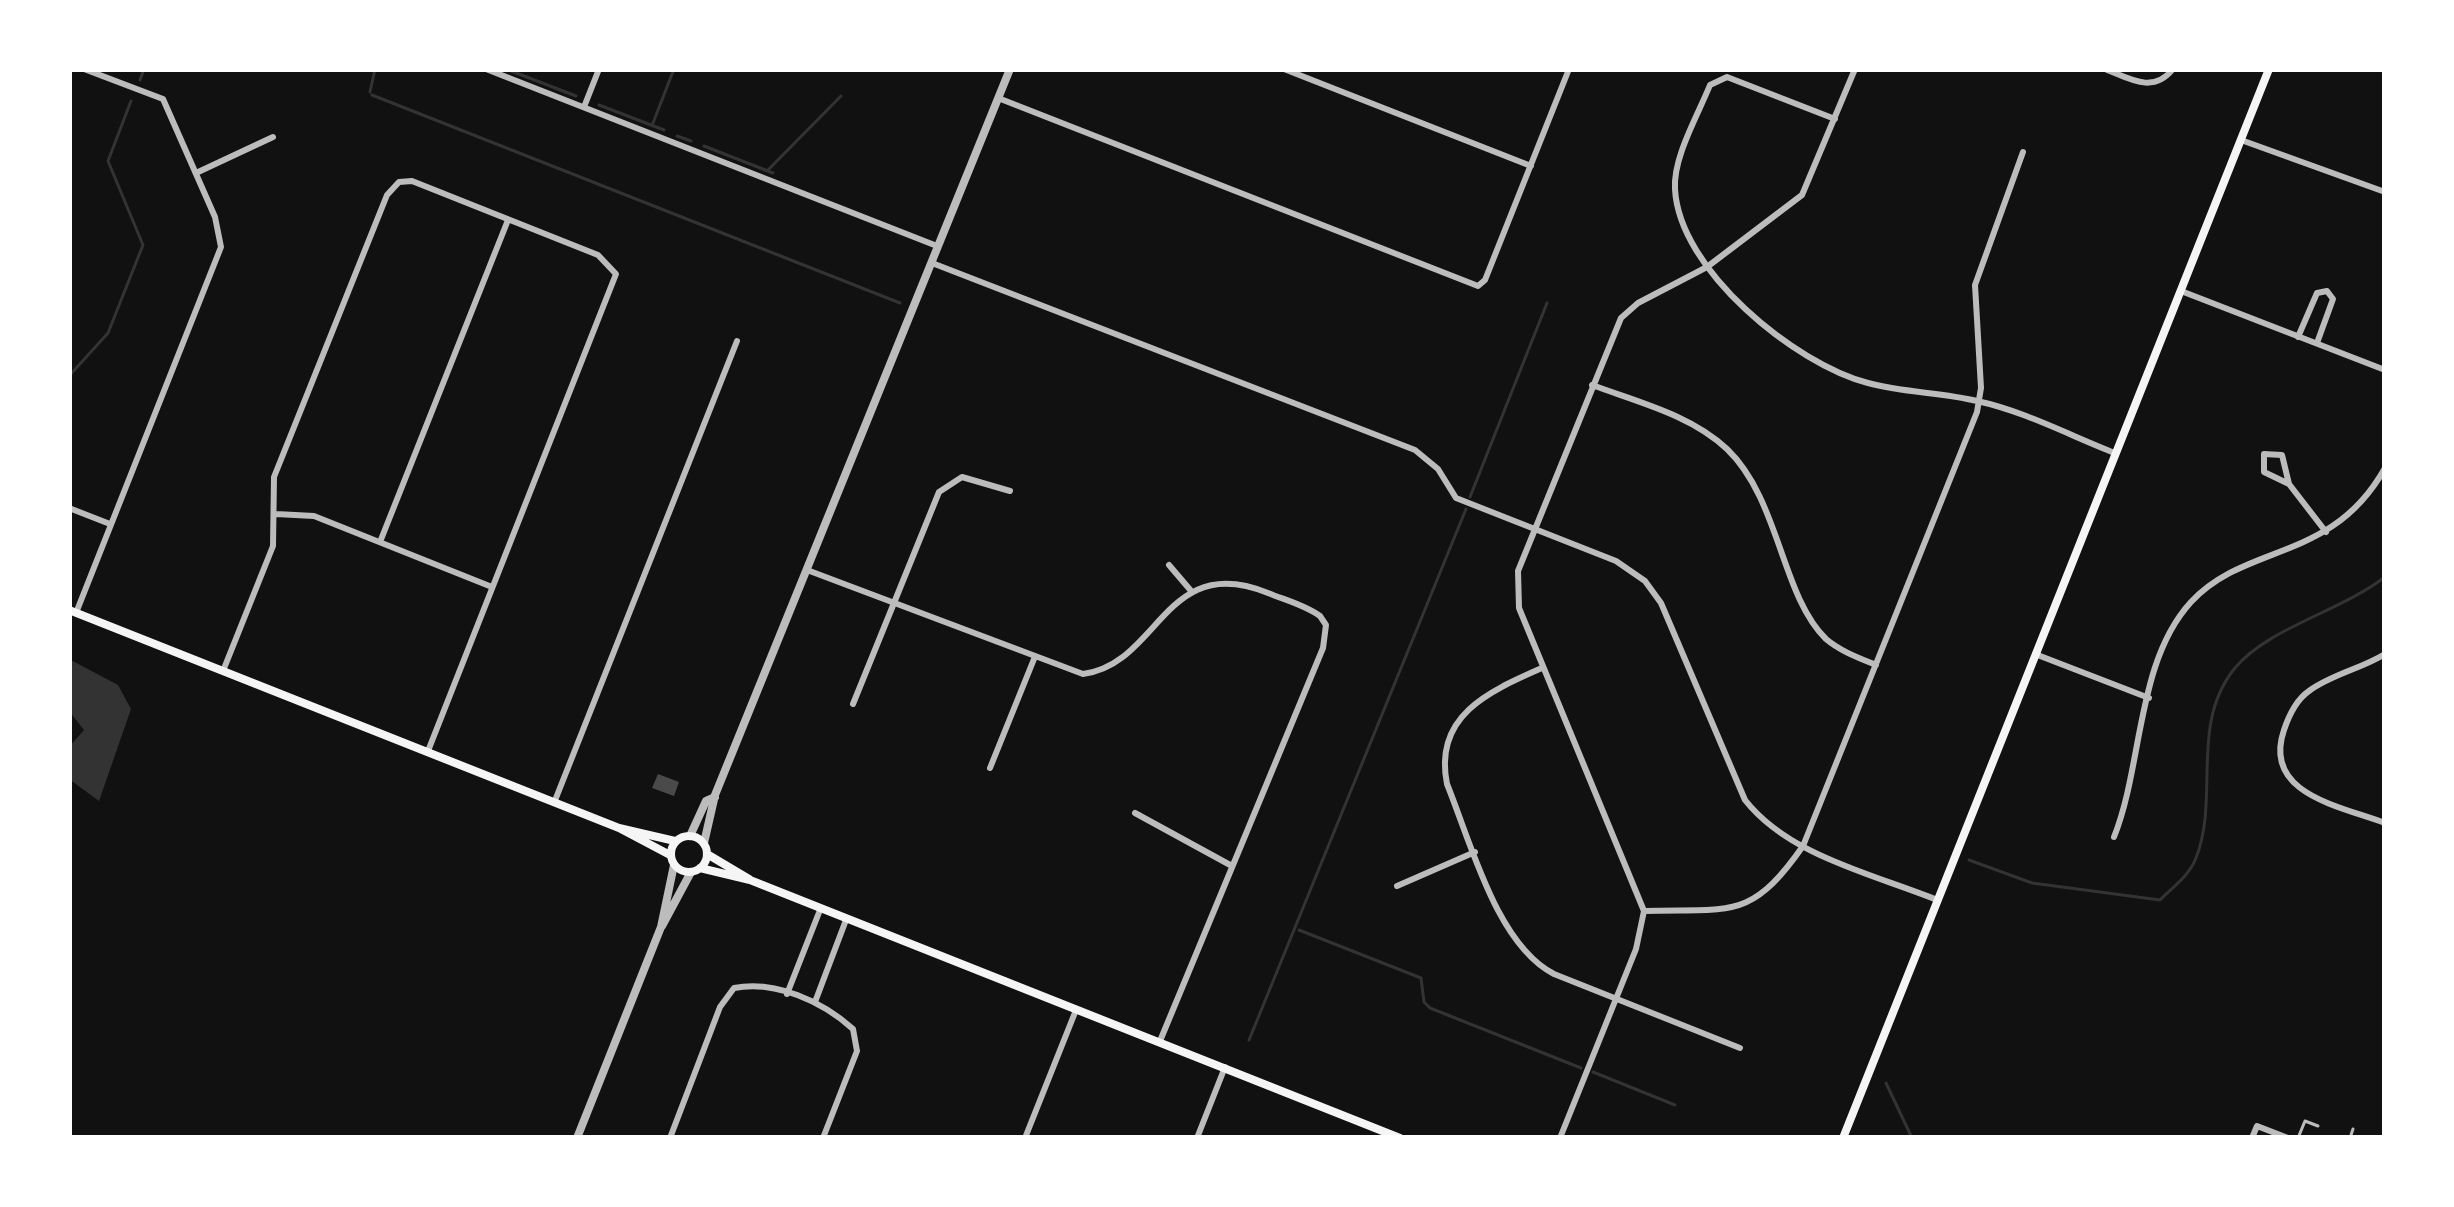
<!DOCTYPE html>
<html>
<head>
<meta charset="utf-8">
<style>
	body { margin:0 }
	#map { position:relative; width:2454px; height:1207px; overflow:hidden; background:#111; font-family:Lora,serif }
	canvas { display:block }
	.frame { position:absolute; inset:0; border:72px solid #fff; pointer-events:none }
</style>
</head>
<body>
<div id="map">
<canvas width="2454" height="1207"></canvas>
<div class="frame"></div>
</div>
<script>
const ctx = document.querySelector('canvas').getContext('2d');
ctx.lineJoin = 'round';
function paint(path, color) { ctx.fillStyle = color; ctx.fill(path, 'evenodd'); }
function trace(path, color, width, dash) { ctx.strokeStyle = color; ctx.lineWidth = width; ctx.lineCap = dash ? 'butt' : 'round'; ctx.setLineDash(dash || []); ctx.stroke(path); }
const water = new Path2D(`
	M 69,659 L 118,685 L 131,709 L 99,801 L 69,779 L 69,747 L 84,730 L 69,711 Z`);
const stream = new Path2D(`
	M 506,69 L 576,96
	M 140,80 L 144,69
	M 370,92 L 375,69
	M 372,95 L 900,303
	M 599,105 L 664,130
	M 653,123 L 674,69
	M 677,136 L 691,141
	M 704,146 L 773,173
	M 768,170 L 841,96
	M 69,376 L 108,333 L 143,245 L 108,161 L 131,101
	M 1470,497 L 1547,303
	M 1969,860 L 2032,883 L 2160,900 C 2173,887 2189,876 2196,858 C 2220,797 2189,724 2235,668 C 2268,628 2339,612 2385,577
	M 1299,930 L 1421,978 L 1424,1002 L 1430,1008 L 1581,1068
	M 1249,1040 L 1466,509
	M 1593,1072 L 1675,1105
	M 1886,1083 L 1912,1138`);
const building = new Path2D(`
	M 658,774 L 679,782 L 674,796 L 652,788 Z`);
const service = new Path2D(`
	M 2298,1138 L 2305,1121 L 2318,1126
	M 2350,1138 L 2353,1129`);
const minor = new Path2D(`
	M 486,69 L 937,246
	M 1284,69 L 1531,166
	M 2105,69 C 2130,79 2153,94 2173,69
	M 998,98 L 1478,286 L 1485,280 L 1569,69
	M 584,107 L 599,69
	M 1835,119 L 1727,77 L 1710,85 C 1698,115 1673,157 1675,189 C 1679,270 1795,364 1868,383 C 1904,393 1941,392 1977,401 C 2024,411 2071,436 2115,453
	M 2241,140 L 2385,192
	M 196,173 L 273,137
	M 932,263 L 1415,450 L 1438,469 L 1456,498 L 1616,561 L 1645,581 L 1661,603 L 1745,800 C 1789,856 1873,874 1937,900
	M 2181,291 L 2385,370
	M 2298,337 L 2317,293 L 2327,291 L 2333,299 L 2317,343
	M 1592,385 C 1638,402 1691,415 1727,449 C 1780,500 1781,595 1826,639 C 1840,651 1859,658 1876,665
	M 2289,484 L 2264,472 L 2264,454 L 2282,455 L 2289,484 L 2326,532
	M 69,508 L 110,524
	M 276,514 L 314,516 L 492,587
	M 380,542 L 508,220
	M 1169,565 L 1192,592
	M 807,570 L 1083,674 C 1160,664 1164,551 1268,593 C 1285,600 1305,605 1320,616 L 1326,625 L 1323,648 L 1160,1041
	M 76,613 L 221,247 L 215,217 L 163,99 L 84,69
	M 2035,654 L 2149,698
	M 2385,654 C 2361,669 2332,674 2309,691 C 2296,700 2289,715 2284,730 C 2262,794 2340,806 2385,823
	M 1542,668 C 1490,691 1433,715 1447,784 C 1471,843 1497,945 1554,974 L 1740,1048
	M 223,671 L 273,546 L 274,477 L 387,195 L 399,182 L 412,181 L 598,255 L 616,274 L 428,751
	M 853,704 L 939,492 L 962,477 L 1010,491
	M 990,768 L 1034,659
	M 554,803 L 737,341
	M 1135,813 L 1232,866
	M 2114,837 C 2143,765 2136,662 2191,602 C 2247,542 2332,563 2385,468
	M 1397,886 L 1475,852
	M 1644,911 C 1730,908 1750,922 1803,846 L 1977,412 L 1981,388 L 1975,285 L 2023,152
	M 787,994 L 820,910
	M 815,1002 L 846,920
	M 670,1138 L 720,1007 L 734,988 C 775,980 822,1001 853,1029 L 857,1051 L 823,1138
	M 1025,1138 L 1076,1010
	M 1197,1138 L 1225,1067
	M 1560,1138 L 1636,949 L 1644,911 L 1519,608 L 1518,571 L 1621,318 L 1638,303 L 1707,267 L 1802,195 L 1855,69
	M 2252,1138 L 2257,1126 L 2288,1138`);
const tertiary = new Path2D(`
	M 690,836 L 706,801 L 715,797
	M 704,843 L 715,795 L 1010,69
	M 662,926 L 691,872
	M 577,1138 L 661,927 L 674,865`);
const secondary = new Path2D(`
	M 69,610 L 619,828 L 670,855
	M 619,828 L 675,841
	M671 854a18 18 0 1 1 36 0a18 18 0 1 1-36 0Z
	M 707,854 L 749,879
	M 700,868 L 750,880 L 1400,1138
	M 1843,1138 L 2269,69`);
paint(water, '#333');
trace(stream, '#333', 3);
paint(building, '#4a4a4a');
trace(service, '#bcbcbc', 3);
trace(minor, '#bcbcbc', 6);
trace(tertiary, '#bcbcbc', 8);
trace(secondary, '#f5f5f5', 8);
</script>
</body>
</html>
